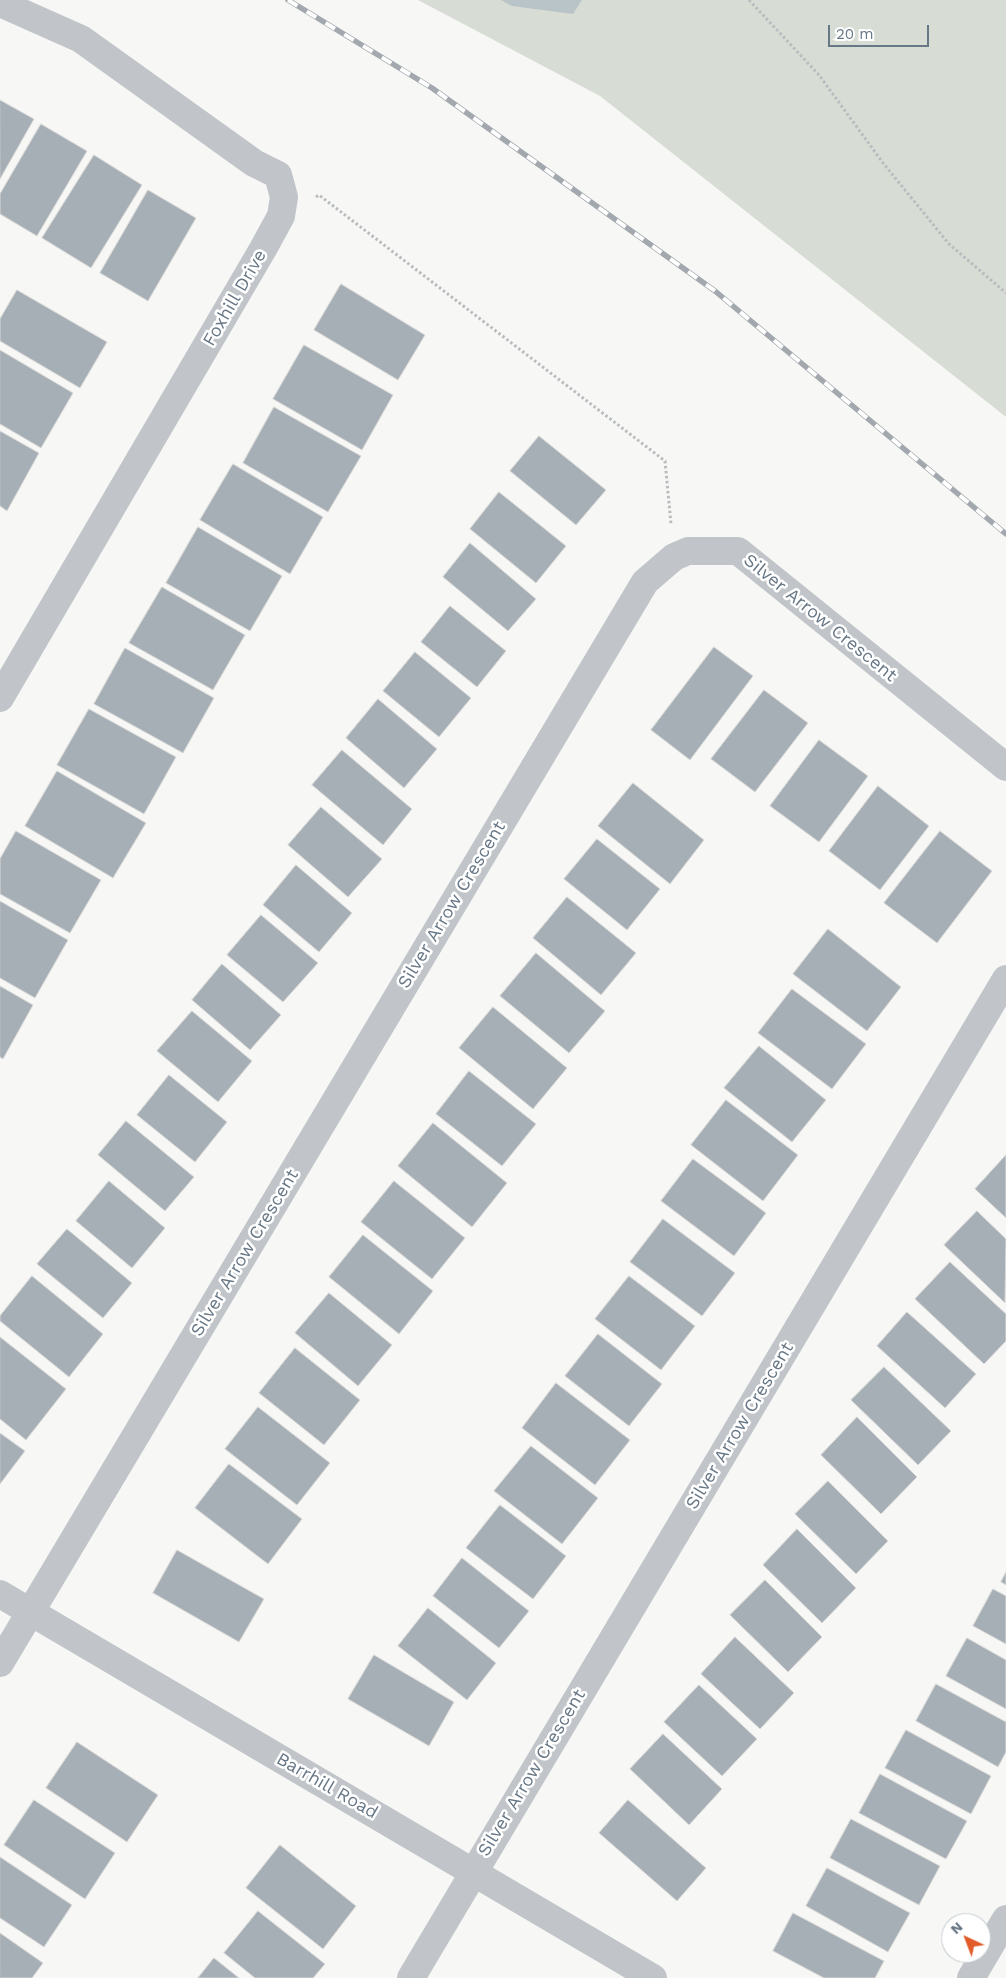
<!DOCTYPE html>
<html>
<head>
<meta charset="utf-8">
<style>
	body { margin:0 }
	#map { position:relative; width:1006px; height:1978px; overflow:hidden; background:#f7f8f5; font-family:"Work Sans",sans-serif }
	canvas { display:block }
	.north { position:absolute; left:941px; top:1913px; width:50px; height:50px; box-sizing:border-box; background:#fff; border:1px solid #c2c9cf; border-radius:50%; rotate:317deg; font-size:14px; font-weight:700; line-height:20px; text-align:center; color:#677786 }
	.north::after { content:''; display:block; margin:auto; width:18px; height:22px; background:#e25c2a; clip-path:polygon(50% 0,100% 100%,50% 72%,0 100%) }
	.scale { position:absolute; left:828px; top:25px; width:101px; height:22px; box-sizing:border-box; border:2px solid #677786; border-top:0; padding-left:6px; font-size:15px; line-height:18px; white-space:nowrap; color:#677786; -webkit-text-stroke:4px #fff; paint-order:stroke }
</style>
</head>
<body>
<div id="map">
<canvas width="1006" height="1978"></canvas>
<div class="north">N</div>
<div class="scale">20 m</div>
</div>
<script>
const ctx = document.querySelector('canvas').getContext('2d');
ctx.lineJoin = 'round';
function paint(path, color) { ctx.fillStyle = color; ctx.fill(path, 'evenodd'); }
function trace(path, color, width, dash) { ctx.strokeStyle = color; ctx.lineWidth = width; ctx.lineCap = dash ? 'butt' : 'round'; ctx.setLineDash(dash || []); ctx.stroke(path); }
function label(font, color, halo, rows, align = 'center') {
  ctx.font = font + ' "Work Sans",sans-serif'; ctx.lineWidth = 5; ctx.setLineDash([]); ctx.textBaseline = 'middle'; ctx.strokeStyle = halo; ctx.fillStyle = color; for (const [text, x, y, turn = 0] of rows) {
    ctx.save(); ctx.translate(x, y); ctx.rotate((+turn || 0) * Math.PI / 180); ctx.textAlign = isNaN(turn) ? turn : align; if (halo) ctx.strokeText(text, 0, 0); ctx.fillText(text, 0, 0); ctx.restore();
  }
}
const green = new Path2D(`
	M 418,0 L 1006,0 L 1006,417 L 600,96 Z`);
const water = new Path2D(`
	M 501,0 L 582,0 L 573,14 L 512,6 Z`);
const building = new Path2D(`
	M 0,100 L 34,119 L 0,179 Z
	M 41,124 L 87,151 L 37,236 L 0,214 L 0,194 Z
	M 94,155 L 142,185 L 91,268 L 42,238 Z
	M 148,190 L 196,218 L 148,301 L 100,273 Z
	M 341,284 L 425,335 L 398,380 L 314,330 Z
	M 17,290 L 107,342 L 80,388 L 0,341 L 0,319 Z
	M 304,345 L 393,395 L 362,450 L 273,399 Z
	M 0,350 L 73,393 L 41,448 L 0,424 Z
	M 274,407 L 361,456 L 328,512 L 243,463 Z
	M 0,431 L 39,453 L 7,511 L 0,506 Z
	M 539,436 L 606,490 L 576,525 L 510,471 Z
	M 233,464 L 323,517 L 290,574 L 200,520 Z
	M 499,492 L 566,546 L 536,583 L 470,529 Z
	M 198,527 L 282,576 L 250,631 L 166,583 Z
	M 470,543 L 536,599 L 508,631 L 443,577 Z
	M 162,587 L 245,635 L 213,690 L 129,643 Z
	M 450,606 L 506,651 L 477,687 L 421,642 Z
	M 714,647 L 753,676 L 690,760 L 651,730 Z
	M 125,648 L 214,698 L 183,753 L 94,704 Z
	M 415,652 L 471,698 L 439,737 L 383,691 Z
	M 764,690 L 808,723 L 755,792 L 711,759 Z
	M 378,699 L 437,749 L 404,788 L 346,738 Z
	M 89,709 L 176,757 L 144,814 L 57,765 Z
	M 819,740 L 868,776 L 819,842 L 770,806 Z
	M 342,750 L 412,809 L 383,845 L 312,785 Z
	M 57,771 L 146,823 L 113,878 L 25,826 Z
	M 633,783 L 704,840 L 670,884 L 598,826 Z
	M 878,786 L 929,826 L 880,890 L 829,851 Z
	M 321,807 L 382,859 L 348,897 L 288,845 Z
	M 16,831 L 101,880 L 70,933 L 0,894 L 0,859 Z
	M 940,831 L 992,871 L 937,943 L 884,903 Z
	M 597,839 L 660,889 L 627,930 L 564,879 Z
	M 296,865 L 352,913 L 319,952 L 263,905 Z
	M 567,897 L 636,953 L 601,995 L 533,938 Z
	M 0,901 L 68,940 L 35,998 L 0,978 Z
	M 261,915 L 318,963 L 283,1002 L 227,955 Z
	M 828,929 L 901,987 L 867,1031 L 793,974 Z
	M 536,953 L 605,1011 L 569,1053 L 500,996 Z
	M 222,964 L 281,1015 L 250,1050 L 192,1000 Z
	M 0,986 L 33,1005 L 3,1059 L 0,1057 Z
	M 792,989 L 866,1044 L 832,1089 L 758,1033 Z
	M 493,1007 L 567,1068 L 533,1109 L 459,1048 Z
	M 192,1011 L 252,1061 L 218,1102 L 157,1051 Z
	M 759,1046 L 826,1100 L 792,1142 L 724,1088 Z
	M 469,1071 L 536,1124 L 502,1166 L 436,1114 Z
	M 169,1075 L 227,1122 L 195,1162 L 137,1115 Z
	M 726,1100 L 798,1155 L 763,1201 L 691,1145 Z
	M 126,1121 L 194,1177 L 165,1211 L 98,1155 Z
	M 433,1123 L 507,1183 L 472,1227 L 398,1166 Z
	M 1006,1155 L 1006,1218 L 975,1189 Z
	M 693,1159 L 766,1213 L 734,1256 L 661,1201 Z
	M 109,1181 L 165,1228 L 132,1268 L 76,1221 Z
	M 394,1181 L 465,1238 L 432,1279 L 361,1222 Z
	M 977,1211 L 1006,1239 L 1005,1303 L 944,1245 Z
	M 663,1219 L 735,1273 L 702,1316 L 630,1262 Z
	M 67,1229 L 132,1283 L 103,1318 L 37,1264 Z
	M 363,1235 L 433,1291 L 399,1334 L 329,1277 Z
	M 950,1262 L 1006,1314 L 1006,1341 L 984,1364 L 915,1299 Z
	M 32,1276 L 103,1334 L 69,1377 L 0,1321 L 0,1316 Z
	M 629,1276 L 695,1326 L 661,1370 L 595,1319 Z
	M 329,1293 L 392,1345 L 358,1386 L 295,1333 Z
	M 907,1312 L 976,1374 L 945,1408 L 877,1346 Z
	M 598,1334 L 662,1384 L 629,1426 L 565,1376 Z
	M 0,1337 L 66,1389 L 26,1440 L 0,1419 Z
	M 295,1348 L 360,1400 L 324,1445 L 259,1393 Z
	M 884,1367 L 951,1431 L 918,1465 L 851,1400 Z
	M 556,1383 L 630,1440 L 595,1485 L 522,1428 Z
	M 258,1407 L 330,1463 L 297,1505 L 225,1449 Z
	M 857,1417 L 917,1477 L 881,1514 L 821,1455 Z
	M 0,1433 L 25,1451 L 0,1484 Z
	M 531,1446 L 598,1498 L 562,1544 L 494,1491 Z
	M 229,1464 L 302,1519 L 268,1564 L 195,1508 Z
	M 828,1481 L 888,1541 L 856,1574 L 795,1514 Z
	M 500,1505 L 566,1556 L 533,1599 L 466,1548 Z
	M 797,1529 L 856,1588 L 822,1623 L 763,1565 Z
	M 177,1550 L 264,1599 L 239,1642 L 153,1593 Z
	M 462,1558 L 529,1611 L 499,1648 L 433,1596 Z
	M 1006,1572 L 1006,1585 L 1001,1582 Z
	M 765,1580 L 822,1637 L 788,1672 L 730,1615 Z
	M 993,1589 L 1006,1596 L 1006,1644 L 973,1626 Z
	M 428,1608 L 496,1663 L 467,1700 L 398,1646 Z
	M 735,1637 L 794,1693 L 760,1729 L 701,1674 Z
	M 967,1638 L 1006,1660 L 1006,1709 L 946,1676 Z
	M 374,1655 L 454,1702 L 429,1746 L 348,1699 Z
	M 936,1684 L 1006,1722 L 1006,1752 L 998,1767 L 916,1721 Z
	M 699,1685 L 757,1739 L 722,1776 L 664,1722 Z
	M 906,1730 L 991,1776 L 971,1814 L 885,1768 Z
	M 663,1734 L 722,1789 L 689,1825 L 630,1769 Z
	M 77,1742 L 158,1795 L 127,1842 L 46,1788 Z
	M 880,1774 L 967,1821 L 946,1859 L 859,1813 Z
	M 34,1800 L 115,1853 L 85,1899 L 4,1845 Z
	M 628,1800 L 706,1868 L 677,1901 L 599,1833 Z
	M 851,1819 L 940,1866 L 919,1905 L 830,1858 Z
	M 280,1845 L 356,1906 L 323,1949 L 246,1888 Z
	M 0,1857 L 72,1905 L 44,1947 L 0,1918 Z
	M 827,1868 L 910,1913 L 888,1952 L 806,1906 Z
	M 258,1911 L 325,1964 L 313,1978 L 255,1978 L 224,1953 Z
	M 793,1913 L 884,1961 L 875,1978 L 824,1978 L 773,1951 Z
	M 0,1933 L 43,1963 L 32,1978 L 0,1978 Z
	M 214,1958 L 239,1978 L 198,1978 Z`);
const path = new Path2D(`
	M 749,0 L 819,75 L 883,163 L 949,244 L 1006,293
	M 316,197 L 319,195 L 665,461 L 671,524`);
const minor = new Path2D(`
	M 0,3 L 81,39 L 254,163 L 278,175 L 284,197 L 281,216 L 263,249 L 0,698
	M 0,1594 L 653,1978
	M 0,1663 L 645,582 L 674,557 L 688,551 L 738,551 L 1006,767
	M 411,1978 L 1006,979
	M 971,1978 L 1006,1919`);
const rail = new Path2D(`
	M 288,0 L 432,88 L 715,291 L 1006,534`);
const streetNames = [
	["Foxhill Drive",235,298,-60],
	["Silver Arrow Crescent",820,618,39],
	["Silver Arrow Crescent",452,905,-59],
	["Silver Arrow Crescent",245,1253,-59],
	["Silver Arrow Crescent",740,1426,-59],
	["Silver Arrow Crescent",532,1773,-59],
	["Barrhill Road",327,1786,30]
];
paint(green, '#d7dcd4');
paint(water, '#b9c4c9');
paint(building, '#a7afb6');
trace(building, '#d9d9d7', 1);
trace(path, '#b9bcbf', 3, [2.5, 2.5]);
trace(minor, '#c1c5c9', 28);
trace(rail, '#a2a8ae', 5.5);
trace(rail, '#fff', 4, [11]);
label('18px', '#677786', '#fff', streetNames);
</script>
</body>
</html>
